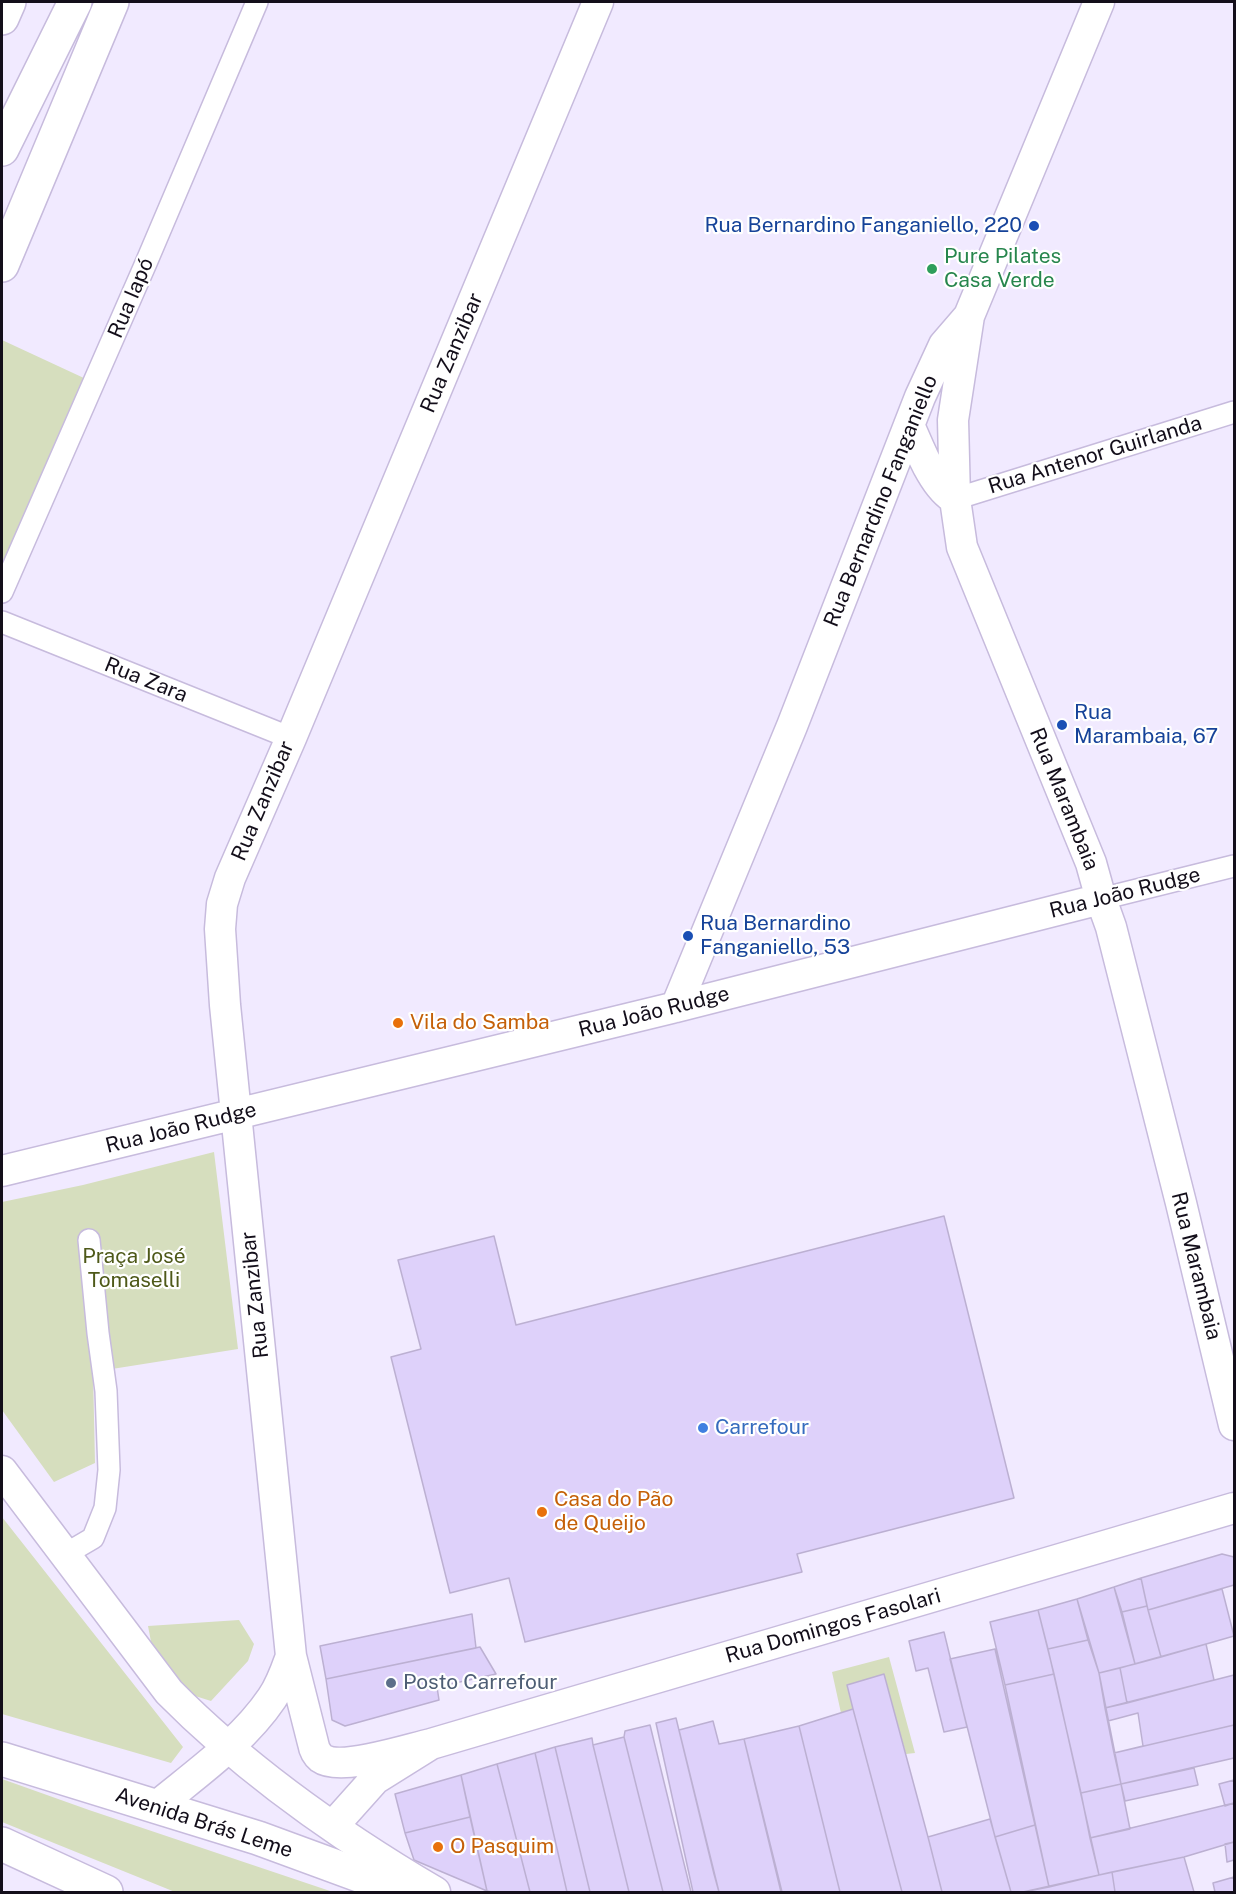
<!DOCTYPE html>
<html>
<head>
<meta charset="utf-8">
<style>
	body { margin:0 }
	#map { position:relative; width:1236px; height:1894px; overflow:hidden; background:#f1eaff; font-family:"Public Sans",sans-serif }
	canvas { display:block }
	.frame { position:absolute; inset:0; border:3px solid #130e1a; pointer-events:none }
</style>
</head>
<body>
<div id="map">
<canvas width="1236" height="1894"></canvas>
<div class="frame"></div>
</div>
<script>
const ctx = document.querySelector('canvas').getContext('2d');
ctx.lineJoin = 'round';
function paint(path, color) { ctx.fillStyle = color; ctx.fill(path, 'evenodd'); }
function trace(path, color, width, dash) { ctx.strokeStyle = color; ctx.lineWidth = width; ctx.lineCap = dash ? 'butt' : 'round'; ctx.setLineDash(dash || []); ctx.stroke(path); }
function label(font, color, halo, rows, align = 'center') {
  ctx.font = font + ' "Public Sans",sans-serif'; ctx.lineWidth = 4.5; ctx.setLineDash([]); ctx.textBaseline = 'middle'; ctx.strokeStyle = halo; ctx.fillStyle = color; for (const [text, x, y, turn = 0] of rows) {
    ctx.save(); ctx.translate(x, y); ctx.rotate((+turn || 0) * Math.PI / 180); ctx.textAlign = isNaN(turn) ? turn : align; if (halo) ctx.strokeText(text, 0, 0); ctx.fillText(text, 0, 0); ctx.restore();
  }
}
const green = new Path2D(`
	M 2,340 L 86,379 L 2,568 Z
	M 214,1152 L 238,1349 L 93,1372 L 95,1463 L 54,1482 L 2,1410 L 2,1202 L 83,1185 Z
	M 2,1517 L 183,1747 L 171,1763 L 2,1714 Z
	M 239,1620 L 254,1644 L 248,1661 L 211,1701 L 192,1695 L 153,1652 L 148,1626 Z
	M 889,1657 L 915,1753 L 906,1754 L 884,1675 L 847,1685 L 853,1709 L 841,1713 L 832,1672 Z
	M 2,1779 L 89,1810 L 333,1892 L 175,1892 L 2,1822 Z`);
const building = new Path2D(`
	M 944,1216 L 1014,1498 L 797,1554 L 802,1572 L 525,1642 L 509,1578 L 450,1593 L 391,1357 L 421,1349 L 398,1260 L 494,1236 L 516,1325 Z
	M 1222,1554 L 1234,1557 L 1234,1585 L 1148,1610 L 1141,1578 Z
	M 1141,1578 L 1147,1606 L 1122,1612 L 1114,1587 Z
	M 1114,1587 L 1135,1664 L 1099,1673 L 1077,1599 Z
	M 1222,1589 L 1234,1636 L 1161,1657 L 1148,1610 Z
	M 1077,1599 L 1088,1640 L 1048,1649 L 1038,1610 Z
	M 1147,1606 L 1161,1657 L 1135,1664 L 1122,1612 Z
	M 1038,1610 L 1054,1674 L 1005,1685 L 990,1622 Z
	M 472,1614 L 476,1648 L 326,1679 L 320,1646 Z
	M 944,1632 L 967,1727 L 944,1732 L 928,1668 L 916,1671 L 909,1641 Z
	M 1088,1640 L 1099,1673 L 1121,1784 L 1081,1793 L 1048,1649 Z
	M 1206,1644 L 1214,1680 L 1127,1703 L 1120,1668 Z
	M 480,1647 L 496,1674 L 437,1687 L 439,1700 L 345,1726 L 332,1720 L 326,1679 Z
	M 995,1649 L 1035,1825 L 995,1837 L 950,1659 Z
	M 1120,1668 L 1127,1703 L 1105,1708 L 1099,1673 Z
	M 884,1674 L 928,1837 L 942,1892 L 902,1892 L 853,1709 L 847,1685 Z
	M 1054,1674 L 1099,1875 L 1049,1887 L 1005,1685 Z
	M 1234,1675 L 1234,1725 L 1114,1753 L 1105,1708 Z
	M 853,1709 L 902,1892 L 840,1892 L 799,1726 Z
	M 1138,1713 L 1143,1746 L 1114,1753 L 1108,1721 Z
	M 676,1718 L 714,1874 L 719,1892 L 693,1892 L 656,1723 Z
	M 713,1721 L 719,1744 L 744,1739 L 781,1892 L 719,1892 L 679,1730 Z
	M 650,1725 L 691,1892 L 663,1892 L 624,1737 L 625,1731 Z
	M 1234,1725 L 1234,1758 L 1121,1784 L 1114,1753 Z
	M 799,1726 L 840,1892 L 782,1892 L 744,1739 Z
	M 624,1737 L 663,1892 L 629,1892 L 593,1745 Z
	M 592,1738 L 593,1745 L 629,1892 L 590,1892 L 555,1747 Z
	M 555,1747 L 590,1892 L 567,1892 L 535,1753 Z
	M 535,1753 L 567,1892 L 530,1892 L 497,1764 Z
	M 497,1764 L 530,1892 L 492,1892 L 487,1891 L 461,1775 Z
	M 1194,1768 L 1198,1785 L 1125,1801 L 1121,1784 Z
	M 461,1775 L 470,1817 L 405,1833 L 395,1794 Z
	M 1234,1780 L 1234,1803 L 1225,1806 L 1219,1784 Z
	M 1121,1784 L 1130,1829 L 1090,1838 L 1081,1793 Z
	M 1234,1803 L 1234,1842 L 1184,1857 L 1099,1875 L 1090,1838 Z
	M 470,1817 L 487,1891 L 414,1860 L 405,1833 Z
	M 990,1819 L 1011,1892 L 942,1892 L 928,1837 Z
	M 1035,1825 L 1049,1887 L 1023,1892 L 1011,1892 L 995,1837 Z
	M 1234,1842 L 1234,1860 L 1227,1862 L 1225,1844 Z
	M 1184,1857 L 1194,1892 L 1115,1892 L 1112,1872 Z
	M 1112,1872 L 1115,1892 L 1023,1892 L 1099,1875 Z
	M 1234,1877 L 1234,1892 L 1215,1892 L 1213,1883 Z`);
const street = new Path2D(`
	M 955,499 L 1234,412
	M 2,592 L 146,263 L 257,2
	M 2,622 L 291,738
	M 1101,899 L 1234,866
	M 64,1555 L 93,1538 L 105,1508 L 109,1470 L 106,1391 L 98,1333 L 89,1240`);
const secondary = new Path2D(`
	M 969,316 L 953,420 L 955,499 L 962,547 L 1091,863 L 1101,899 L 1111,927 L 1181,1203 L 1234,1425
	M 909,425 C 919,447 933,487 955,499
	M 676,1007 L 792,726 L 920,397 L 944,345 L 969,316 L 1099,2
	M 2,1171 L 676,1007 L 1101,899
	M 2,1471 L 169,1692 C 247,1771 340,1836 435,1892
	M 431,1744 C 408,1749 340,1772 321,1758 C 316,1754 314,1749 313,1743 L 291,1656 L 225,1005 L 220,929 L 222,904 L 230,878 L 291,738 L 598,2
	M 157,1806 C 197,1773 243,1741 272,1698 C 281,1685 286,1670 291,1656
	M 333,1826 L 375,1779 L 431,1744 L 1234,1508`);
const primary = new Path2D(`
	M 2,1759 L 258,1838 L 405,1892
	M 2,1844 L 106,1892`);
const highway = new Path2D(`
	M 2,18 L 9,2
	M 2,149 L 75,2
	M 2,265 L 112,2`);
const markers = [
	[1034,226,6,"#1a4fb4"],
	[932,269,6,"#2e9e5b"],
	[1062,725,6,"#1a4fb4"],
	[688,936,6,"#1a4fb4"],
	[398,1023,6,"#e8710a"],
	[703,1428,6,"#3f7fe0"],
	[542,1512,6,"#e8710a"],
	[391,1683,6,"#5c6f8a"],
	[438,1847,6,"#e8710a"]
];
const transitNames = [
	["Rua Bernardino Fanganiello, 220",1022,226,"right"],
	["Rua",1074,713],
	["Marambaia, 67",1074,737],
	["Rua Bernardino",700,924],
	["Fanganiello, 53",700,948]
];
const leisureNames = [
	["Pure Pilates",944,257],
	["Casa Verde",944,281]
];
const streetNames = [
	["Rua Iapó",131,298,-67],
	["Rua Zanzibar",452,353,-67],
	["Rua Antenor Guirlanda",1095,455,-17],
	["Rua Bernardino Fanganiello",881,501,-68],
	["Rua Zara",146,680,22],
	["Rua Marambaia",1064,799,68],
	["Rua Zanzibar",263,801,-67],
	["Rua João Rudge",1125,893,-14],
	["Rua João Rudge",654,1012,-14],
	["Rua João Rudge",181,1128,-14],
	["Rua Marambaia",1196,1266,76],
	["Rua Zanzibar",255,1295,-96],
	["Rua Domingos Fasolari",833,1626,-16],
	["Avenida Brás Leme",204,1823,18]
];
const foodNames = [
	["Vila do Samba",410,1023],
	["Casa do Pão",554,1500],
	["de Queijo",554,1524],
	["O Pasquim",450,1847]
];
const parkNames = [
	["Praça José",134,1257],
	["Tomaselli",134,1281]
];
const shopNames = [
	["Carrefour",715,1428]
];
const serviceNames = [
	["Posto Carrefour",403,1683]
];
paint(green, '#d6debe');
paint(building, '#ded1fa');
trace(building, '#bcb0d2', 1.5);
trace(street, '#c7bbdd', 24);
trace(secondary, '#c7bbdd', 33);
trace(primary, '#c7bbdd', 36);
trace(highway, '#c7bbdd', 36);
trace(street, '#fff', 21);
trace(secondary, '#fff', 30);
trace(primary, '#fff', 33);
trace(highway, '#fff', 33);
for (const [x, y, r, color] of markers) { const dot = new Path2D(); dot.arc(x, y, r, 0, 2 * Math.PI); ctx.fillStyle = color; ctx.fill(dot); trace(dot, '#fff', 2); }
label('21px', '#164399', '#fff', transitNames, 'left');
label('21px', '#27864d', '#fff', leisureNames, 'left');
label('21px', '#130e1a', '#fff', streetNames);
label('21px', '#c56008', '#fff', foodNames, 'left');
label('21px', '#4e5919', '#fff', parkNames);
label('21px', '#366cbe', '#fff', shopNames, 'left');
label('21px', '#4e5e75', '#fff', serviceNames, 'left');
</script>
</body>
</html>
